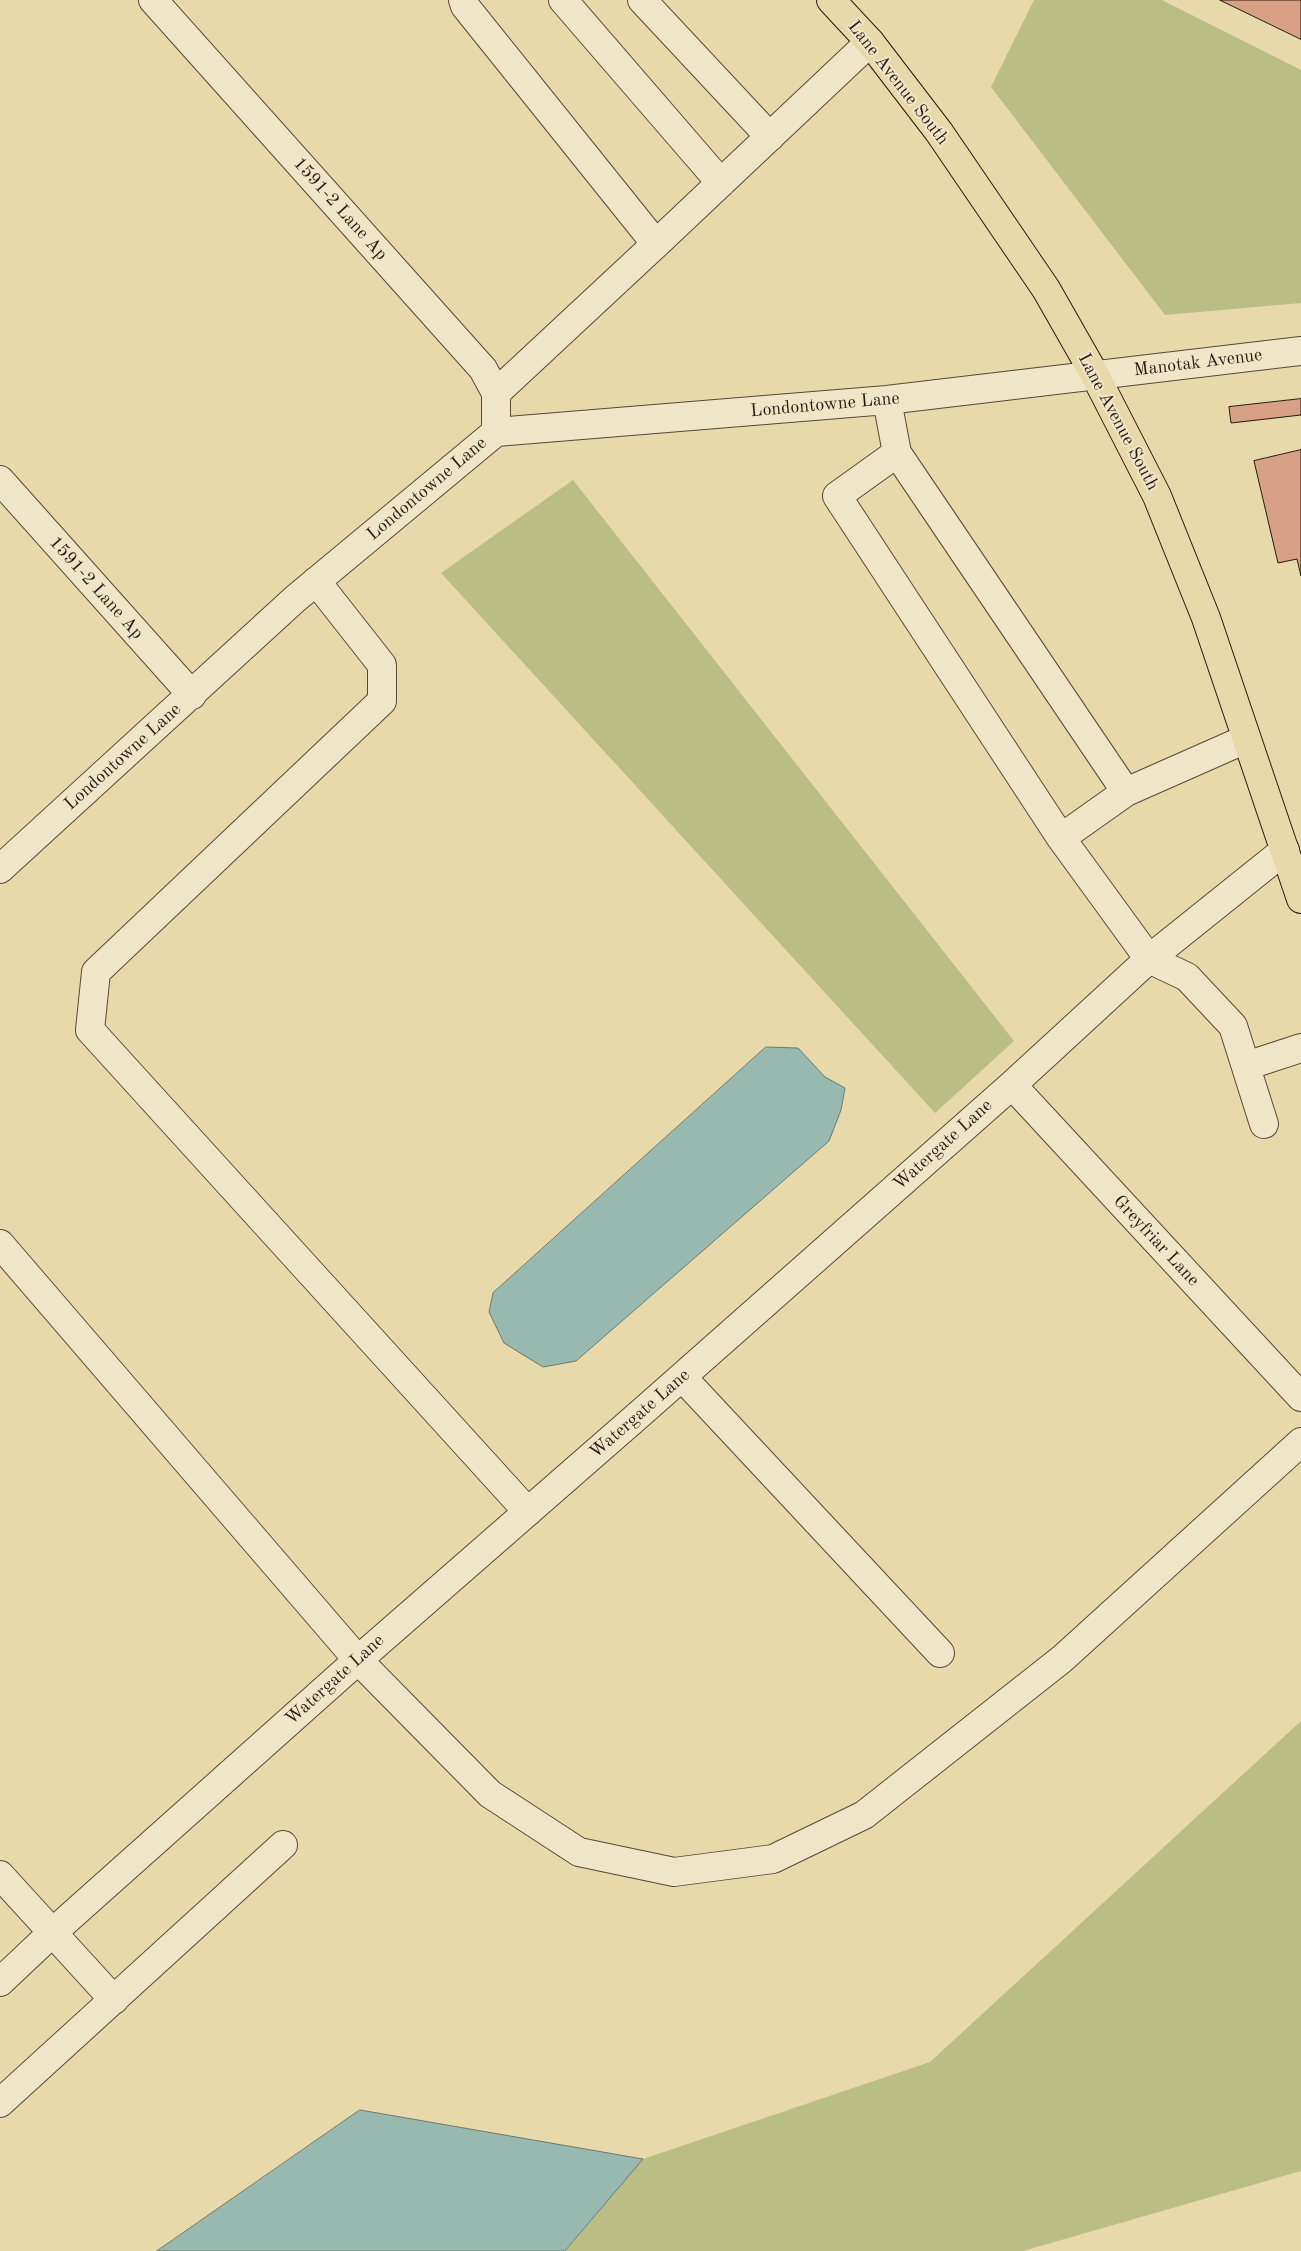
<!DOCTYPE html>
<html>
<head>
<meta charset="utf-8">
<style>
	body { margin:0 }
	canvas { display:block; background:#e7d9aa }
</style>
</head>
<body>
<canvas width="1301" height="2251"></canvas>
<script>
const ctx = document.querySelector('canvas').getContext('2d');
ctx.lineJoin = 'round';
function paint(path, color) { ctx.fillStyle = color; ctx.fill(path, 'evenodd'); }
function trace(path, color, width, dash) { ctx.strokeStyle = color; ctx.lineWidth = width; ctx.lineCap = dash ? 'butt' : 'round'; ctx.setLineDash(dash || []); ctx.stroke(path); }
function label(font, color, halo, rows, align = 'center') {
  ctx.font = font + ' "Old Standard TT",serif'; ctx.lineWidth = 4; ctx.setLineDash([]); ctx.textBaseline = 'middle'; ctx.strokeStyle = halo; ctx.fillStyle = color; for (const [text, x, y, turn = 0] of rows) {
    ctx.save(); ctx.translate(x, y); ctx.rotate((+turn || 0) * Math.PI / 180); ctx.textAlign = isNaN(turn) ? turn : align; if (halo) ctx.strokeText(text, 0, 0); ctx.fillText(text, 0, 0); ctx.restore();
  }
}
const green = new Path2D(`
	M 1034,0 L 1162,0 L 1301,70 L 1301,303 L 1165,315 L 991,87 Z
	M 573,480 L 1014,1041 L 935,1113 L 441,573 Z
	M 1301,1721 L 1301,2171 L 1023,2251 L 566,2251 L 643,2159 L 930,2062 Z`);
const water = new Path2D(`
	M 766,1047 L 798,1048 L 825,1077 L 845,1088 L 841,1110 L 829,1141 L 576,1361 L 543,1367 L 504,1343 L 489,1312 L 493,1293 Z
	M 360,2110 L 643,2159 L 565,2251 L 157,2251 Z`);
const building = new Path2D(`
	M 1220,0 L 1301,0 L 1301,39 Z
	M 1301,399 L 1301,415 L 1231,423 L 1229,407 Z
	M 1301,450 L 1301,576 L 1297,559 L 1278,563 L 1254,461 Z`);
const minor = new Path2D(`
	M 153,0 L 483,369 L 496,393 L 496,432
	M 463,0 L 465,6 L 656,244 L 870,42
	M 563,0 L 721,183
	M 642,0 L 770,137
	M 496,393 L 656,244
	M 887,400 L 897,453 L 1126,792
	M 897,453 L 837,496 L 1061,838 L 1149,959 L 1187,977 L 1233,1026 L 1264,1124
	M 0,480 L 192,695
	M 316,581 L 382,665 L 382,701 L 96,972 L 90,1030 L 528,1512
	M 1061,838 L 1126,792 L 1246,739
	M 0,869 L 295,599 L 496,432 L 887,400 L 1301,351
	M 1246,1066 L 1301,1048
	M 1012,1085 L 1301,1397
	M 0,1244 L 358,1660 L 490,1794 L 579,1852 L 674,1872 L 773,1859 L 864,1815 L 1062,1659 L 1301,1442
	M 682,1377 L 940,1653
	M 0,1875 L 114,2000
	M 0,1982 L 52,1933 L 358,1660 L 642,1412 L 1012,1085 L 1149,959 L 1285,850
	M 0,2103 L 283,1845`);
const major = new Path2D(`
	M 831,0 L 870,42 L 939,132 L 1046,289 L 1095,375 L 1157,496 L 1206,618 L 1301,899`);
const streetNames = [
	["Lane Avenue South",898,83,52],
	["1591-2 Lane Ap",340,209,48],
	["Manotak Avenue",1198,363,-7],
	["Londontowne Lane",825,405,-5],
	["Lane Avenue South",1118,422,62],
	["Londontowne Lane",427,489,-40],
	["1591-2 Lane Ap",96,588,48],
	["Londontowne Lane",123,757,-42],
	["Watergate Lane",943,1145,-42],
	["Greyfriar Lane",1156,1241,47],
	["Watergate Lane",640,1414,-41],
	["Watergate Lane",335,1680,-42]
];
paint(green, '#babe85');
paint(water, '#98b9af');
trace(water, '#6b7970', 1);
paint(building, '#d8a186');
trace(building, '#271811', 1);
trace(minor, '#574837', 30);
trace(major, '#271811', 30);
trace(minor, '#efe6c8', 28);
trace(major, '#e7d9aa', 28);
label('18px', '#271811', '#efe6c8', streetNames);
</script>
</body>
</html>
